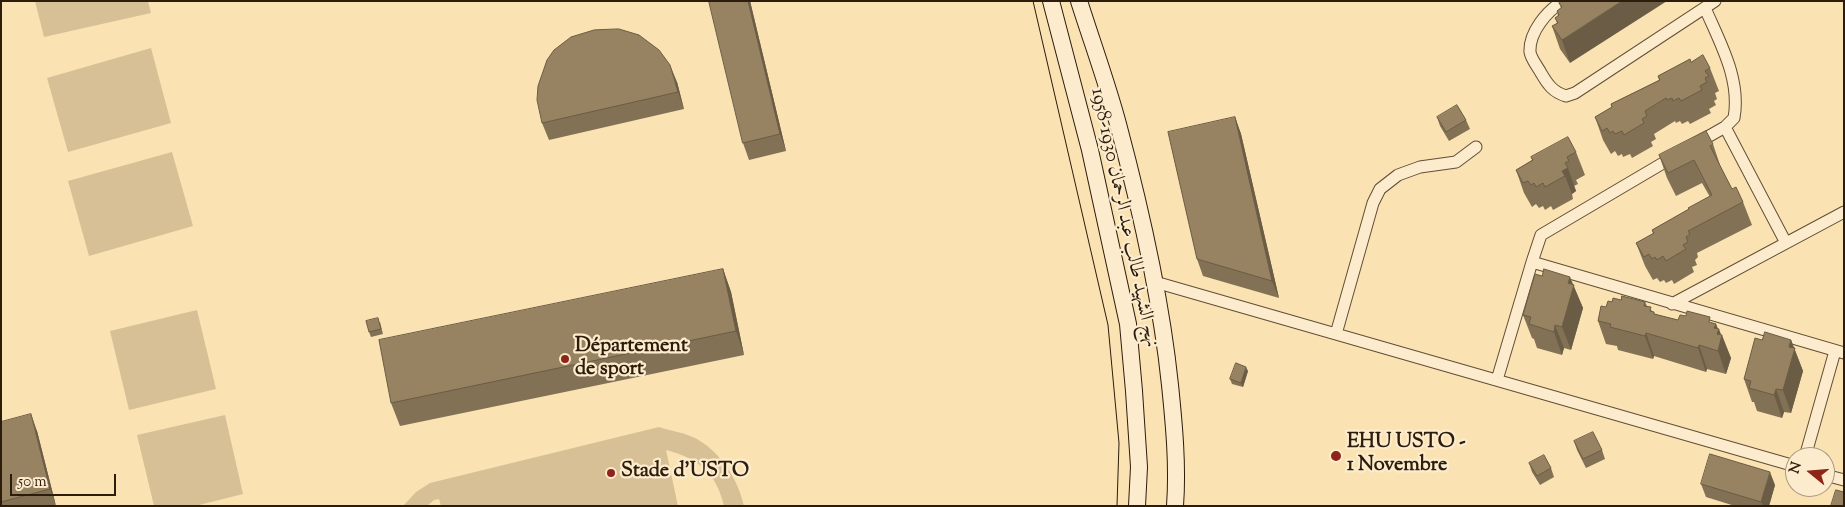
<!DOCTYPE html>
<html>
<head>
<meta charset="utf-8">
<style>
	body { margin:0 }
	#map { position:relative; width:1845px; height:507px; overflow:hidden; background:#fae2b2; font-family:"Sorts Mill Goudy",serif }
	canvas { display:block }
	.frame { position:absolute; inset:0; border:2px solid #2c1c0c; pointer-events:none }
	.north { position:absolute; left:1785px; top:447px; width:50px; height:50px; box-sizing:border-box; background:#fceccd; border:1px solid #a99980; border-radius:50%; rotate:287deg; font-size:14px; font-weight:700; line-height:20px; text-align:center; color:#2c1c0c }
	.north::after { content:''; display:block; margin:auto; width:18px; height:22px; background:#8f2418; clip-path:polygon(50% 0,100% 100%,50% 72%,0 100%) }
	.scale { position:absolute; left:10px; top:474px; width:106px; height:22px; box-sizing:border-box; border:2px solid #2c1c0c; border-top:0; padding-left:6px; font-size:15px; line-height:18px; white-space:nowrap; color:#2c1c0c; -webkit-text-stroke:4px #fceccd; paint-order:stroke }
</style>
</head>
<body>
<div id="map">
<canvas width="1845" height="507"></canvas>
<div class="frame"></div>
<div class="north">N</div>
<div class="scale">50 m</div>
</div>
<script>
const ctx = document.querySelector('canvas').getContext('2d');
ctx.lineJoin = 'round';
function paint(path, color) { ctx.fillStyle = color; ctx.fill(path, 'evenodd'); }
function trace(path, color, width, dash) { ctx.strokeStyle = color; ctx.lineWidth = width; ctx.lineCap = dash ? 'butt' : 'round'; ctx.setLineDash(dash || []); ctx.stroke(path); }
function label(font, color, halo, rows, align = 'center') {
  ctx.font = font + ' "Sorts Mill Goudy",Amiri,serif'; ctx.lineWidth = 4.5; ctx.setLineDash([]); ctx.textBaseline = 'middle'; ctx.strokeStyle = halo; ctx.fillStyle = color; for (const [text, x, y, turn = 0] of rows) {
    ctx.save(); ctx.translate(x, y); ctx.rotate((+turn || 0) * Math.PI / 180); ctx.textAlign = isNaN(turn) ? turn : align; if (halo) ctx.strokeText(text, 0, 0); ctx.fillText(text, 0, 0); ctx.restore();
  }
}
const green = new Path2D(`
	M 35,1 L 148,1 L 151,13 L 44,37 Z
	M 151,48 L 171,123 L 68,152 L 47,78 Z
	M 172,152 L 193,226 L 89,256 L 68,181 Z
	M 197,310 L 216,389 L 129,410 L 110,331 Z
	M 225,415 L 243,494 L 195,506 L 154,506 L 137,435 Z
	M 659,427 C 671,431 686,433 697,439 C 721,453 738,479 744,506 L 724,506 C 716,472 699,459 666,450 L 678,506 L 441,506 L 439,499 L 434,500 L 427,506 L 403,506 L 416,492 L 430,483 Z`);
const street = new Path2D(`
	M 1563,1 C 1547,11 1529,32 1530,52 C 1531,59 1538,67 1541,73 C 1548,85 1553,92 1566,96 L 1575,93 L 1715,1
	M 1705,8 C 1720,43 1741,79 1734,118 L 1725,127
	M 1697,143 L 1725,127 L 1786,243
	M 1532,262 L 1541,235 L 1675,156
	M 1155,282 L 1795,466
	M 1672,304 L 1844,212
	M 1336,334 L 1373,203 L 1380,189 L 1398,175 L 1420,167 L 1456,162 L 1476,147
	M 1497,380 L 1532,262 L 1844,353
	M 1805,457 L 1835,351
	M 1825,475 L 1844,480`);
const secondary = new Path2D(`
	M 1051,1 L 1090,150 L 1128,324 L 1134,391 L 1139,467 L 1137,506
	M 1079,1 C 1092,42 1107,83 1118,124 C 1141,210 1161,297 1170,385 C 1174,424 1178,466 1175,506`);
const tram = new Path2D(`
	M 1033,1 L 1108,325 L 1119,443 L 1117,506`);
const wall = new Path2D(`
	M 709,1 L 750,1 L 786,151 L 749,160 L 743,143 Z
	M 1562,1 L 1570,63 L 1560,49 L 1552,26 L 1557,23 L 1555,18 L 1558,16 L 1557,11 L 1561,8 L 1559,3 Z
	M 1690,59 L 1691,62 L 1710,68 L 1719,91 L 1715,93 L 1717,99 L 1714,101 L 1716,105 L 1709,109 L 1711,113 L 1690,124 L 1688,121 L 1682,124 L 1680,121 L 1676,123 L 1675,121 L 1654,134 L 1656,139 L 1651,142 L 1653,146 L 1632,158 L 1630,154 L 1623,157 L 1622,154 L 1618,156 L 1615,151 L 1611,154 L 1603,140 L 1595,117 L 1612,107 L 1611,104 L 1659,80 L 1658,76 Z
	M 677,82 L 684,109 L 549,140 L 542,123 Z
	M 1235,117 L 1241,134 L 1279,298 L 1203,276 L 1197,259 Z
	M 1437,117 L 1466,120 L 1470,129 L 1449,141 L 1440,126 Z
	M 1713,144 L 1721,168 L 1732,189 L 1743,202 L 1752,225 L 1697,253 L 1698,257 L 1695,260 L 1697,265 L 1692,267 L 1694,272 L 1674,284 L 1672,280 L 1666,283 L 1664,280 L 1660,282 L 1657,278 L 1653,280 L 1645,266 L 1636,243 L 1653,234 L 1652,230 L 1710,197 L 1702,183 L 1676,196 L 1667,178 L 1659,155 Z
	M 1576,152 L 1585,175 L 1576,180 L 1578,184 L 1574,186 L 1576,191 L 1572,194 L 1573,199 L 1553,210 L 1551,206 L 1545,210 L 1543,206 L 1539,208 L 1536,204 L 1532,207 L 1524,193 L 1516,170 L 1532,160 L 1531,157 Z
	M 723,269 L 731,292 L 744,355 L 400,426 L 391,403 Z
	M 1573,285 L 1583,308 L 1571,350 L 1564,348 L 1562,355 L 1537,348 L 1534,339 L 1532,338 L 1523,315 Z
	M 1621,300 L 1645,302 L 1647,306 L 1655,314 L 1678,320 L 1712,323 L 1716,324 L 1731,358 L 1726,374 L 1707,369 L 1706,372 L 1654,356 L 1653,359 L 1618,350 L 1617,346 L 1606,344 L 1598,321 L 1612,302 Z
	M 380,322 L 383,334 L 371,337 L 369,332 Z
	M 1762,340 L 1791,340 L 1803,371 L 1791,413 L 1784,412 L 1782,418 L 1757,411 L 1754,402 L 1752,402 L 1744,379 Z
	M 1248,371 L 1243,387 L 1232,384 L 1230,379 Z
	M 1,422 L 37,431 L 56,506 L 1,506 Z
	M 1574,441 L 1602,450 L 1605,459 L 1586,468 L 1577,450 Z
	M 1529,463 L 1551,468 L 1554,477 L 1540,485 L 1532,472 Z
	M 1701,484 L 1775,485 L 1769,506 L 1735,506 L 1706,497 Z`);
const shadedWall = new Path2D(`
	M 748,1 L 750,1 L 786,151 L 780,134 Z
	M 1622,1 L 1667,1 L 1570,63 L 1562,40 Z
	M 670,65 L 677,82 L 684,109 L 678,92 Z
	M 1235,117 L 1241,134 L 1279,298 L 1272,281 Z
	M 1568,168 L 1576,191 L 1572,194 L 1565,176 L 1562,171 Z
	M 723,269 L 731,292 L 744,355 L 736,331 Z
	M 1570,277 L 1583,308 L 1571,350 L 1562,327 L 1568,283 Z
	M 1716,324 L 1718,331 L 1719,329 L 1722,337 L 1722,335 L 1731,358 L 1726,374 L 1718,351 L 1714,328 Z
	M 1555,325 L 1564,348 L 1562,355 L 1554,332 Z
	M 1646,333 L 1654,356 L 1653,359 L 1645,336 Z
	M 1791,340 L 1803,371 L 1791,413 L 1783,390 L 1789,347 Z
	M 1699,345 L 1707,369 L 1706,372 L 1698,348 Z
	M 1246,367 L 1248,371 L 1243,387 L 1241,383 Z
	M 1776,389 L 1784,412 L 1782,418 L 1774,395 Z
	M 31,414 L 37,431 L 56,506 L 50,489 Z
	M 1770,472 L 1775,485 L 1769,506 L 1763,506 L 1761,502 Z`);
const building = new Path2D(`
	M 709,1 L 748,1 L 780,134 L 743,143 Z
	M 1562,1 L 1622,1 L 1562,40 L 1552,26 L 1558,23 L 1555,18 L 1559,15 L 1557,11 L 1562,7 L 1559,3 Z
	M 619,29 L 639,35 L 659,50 L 670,65 L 678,92 L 542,123 L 537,100 L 538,86 L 547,60 L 554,50 L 571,37 L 594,30 Z
	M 1703,55 L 1710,68 L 1705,71 L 1709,76 L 1705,78 L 1707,82 L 1700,86 L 1702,90 L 1681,101 L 1679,98 L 1673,101 L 1672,98 L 1667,100 L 1666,98 L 1645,111 L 1647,116 L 1642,119 L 1644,123 L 1624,135 L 1622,131 L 1615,134 L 1613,131 L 1610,133 L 1607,128 L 1602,131 L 1595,117 L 1612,107 L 1611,104 L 1660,80 L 1658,76 L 1690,59 L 1691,62 Z
	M 1457,105 L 1466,120 L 1446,132 L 1437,117 Z
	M 1235,117 L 1272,281 L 1197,259 L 1168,132 Z
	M 1706,131 L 1713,144 L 1710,146 L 1732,189 L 1736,187 L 1743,202 L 1688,231 L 1690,234 L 1686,237 L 1688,242 L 1683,245 L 1686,249 L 1666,261 L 1663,256 L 1657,260 L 1655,257 L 1652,259 L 1649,254 L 1644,257 L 1636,243 L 1654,233 L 1652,230 L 1689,209 L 1688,208 L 1712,195 L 1694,160 L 1668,173 L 1659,155 Z
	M 1568,137 L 1576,152 L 1567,157 L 1569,161 L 1565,163 L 1568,168 L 1562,171 L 1565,176 L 1545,187 L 1543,183 L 1536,187 L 1534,183 L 1531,185 L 1528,181 L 1523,183 L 1516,170 L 1533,160 L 1531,157 Z
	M 723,269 L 736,331 L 391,403 L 379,340 Z
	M 1544,269 L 1570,277 L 1568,283 L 1574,285 L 1562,327 L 1555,325 L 1554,332 L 1529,324 L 1531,317 L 1523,315 L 1535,274 L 1542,276 Z
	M 1622,296 L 1645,302 L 1644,306 L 1651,307 L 1650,311 L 1654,312 L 1654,314 L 1678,320 L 1680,315 L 1686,316 L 1687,311 L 1710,317 L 1709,322 L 1716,324 L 1714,328 L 1719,329 L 1717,334 L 1722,335 L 1718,351 L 1699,345 L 1698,348 L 1646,333 L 1645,336 L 1610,327 L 1611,324 L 1598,321 L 1601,306 L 1606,307 L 1608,301 L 1612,302 L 1613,298 L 1621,300 Z
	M 378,318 L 381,329 L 369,332 L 366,321 Z
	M 1765,332 L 1791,340 L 1789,347 L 1795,348 L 1783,390 L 1776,389 L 1774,395 L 1749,388 L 1751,381 L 1744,379 L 1755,338 L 1762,340 Z
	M 1236,363 L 1246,367 L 1241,383 L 1230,379 Z
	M 31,414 L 50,489 L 1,502 L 1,422 Z
	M 1593,432 L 1602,450 L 1583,459 L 1574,441 Z
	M 1710,454 L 1770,472 L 1761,502 L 1701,484 Z
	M 1544,455 L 1551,468 L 1537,476 L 1529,463 Z
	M 1836,490 L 1844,492 L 1844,506 L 1831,506 Z`);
const markers = [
	[565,359,5,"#8f2418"],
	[1336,456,6,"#8f2418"],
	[611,473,5,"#8f2418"]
];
const streetNames = [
	["نهج الشهيد طالب عبد الرحمان 1930-1958",1123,218,78]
];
const poiNames = [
	["Département",575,348],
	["de sport",575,371],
	["EHU USTO -",1347,444],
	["1 Novembre",1347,467],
	["Stade d'USTO",621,473]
];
paint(green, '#d7c096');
trace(street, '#604e36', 13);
trace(secondary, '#2c1c0c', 18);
trace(street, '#fceccd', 11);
trace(secondary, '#fceccd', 16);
trace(tram, '#2c1c0c', 1);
paint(wall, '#827154');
paint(shadedWall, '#6a5c45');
paint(building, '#978362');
trace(building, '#6a5c45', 1);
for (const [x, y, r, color] of markers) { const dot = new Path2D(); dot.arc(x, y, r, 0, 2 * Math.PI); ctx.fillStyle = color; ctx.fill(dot); trace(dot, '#fceccd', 2); }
label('20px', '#2c1c0c', '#fceccd', streetNames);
label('bold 20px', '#2c1c0c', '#fceccd', poiNames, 'left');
</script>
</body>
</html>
